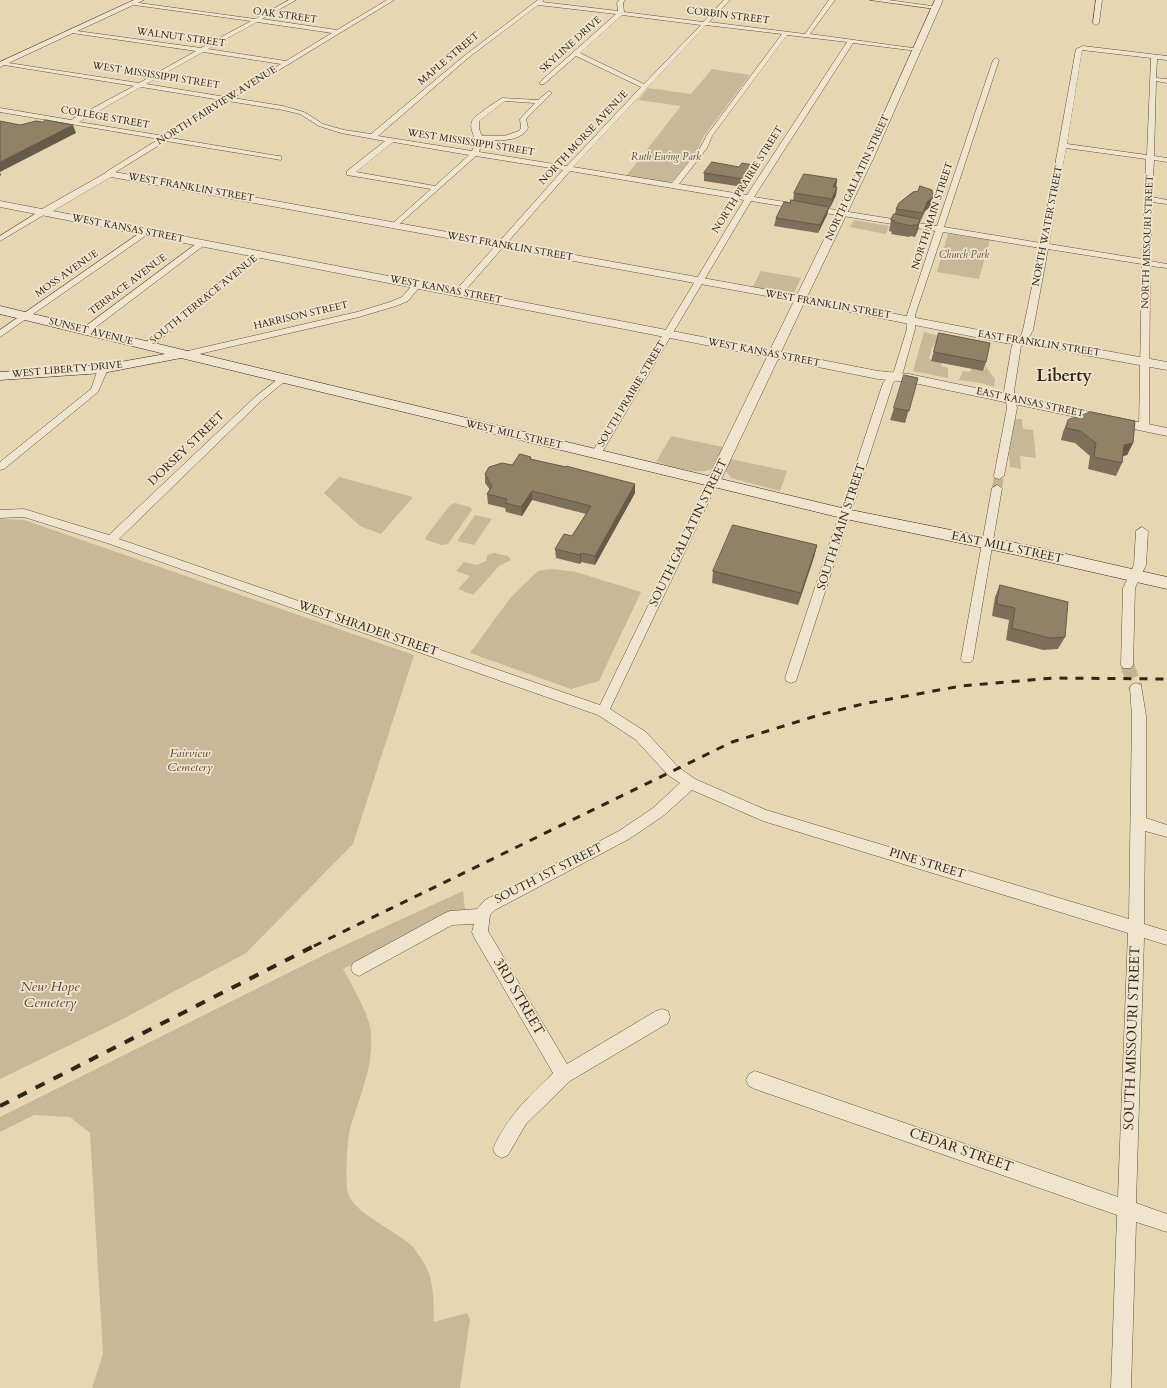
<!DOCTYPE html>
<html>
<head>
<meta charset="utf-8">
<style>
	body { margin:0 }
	canvas { display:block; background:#e7d6b2 }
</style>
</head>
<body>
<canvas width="1167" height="1388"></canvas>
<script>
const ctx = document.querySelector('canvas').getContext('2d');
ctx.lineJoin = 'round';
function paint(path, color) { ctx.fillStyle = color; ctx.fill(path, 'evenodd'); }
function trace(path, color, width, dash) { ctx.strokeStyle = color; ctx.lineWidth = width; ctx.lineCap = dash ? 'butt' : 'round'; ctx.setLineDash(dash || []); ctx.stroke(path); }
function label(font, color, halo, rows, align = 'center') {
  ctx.font = font + ' Cardo,serif'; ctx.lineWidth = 3.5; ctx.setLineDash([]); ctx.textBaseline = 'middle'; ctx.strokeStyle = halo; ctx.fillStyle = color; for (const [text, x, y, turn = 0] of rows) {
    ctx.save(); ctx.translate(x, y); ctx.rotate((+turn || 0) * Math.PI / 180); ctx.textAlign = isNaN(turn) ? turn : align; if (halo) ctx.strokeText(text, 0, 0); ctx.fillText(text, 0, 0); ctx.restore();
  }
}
const green = new Path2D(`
	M 712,69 L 750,75 L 704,136 L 698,148 L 674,180 L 668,183 L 626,176 L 681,106 L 638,100 L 648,88 L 691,94 Z
	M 854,220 L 889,226 L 886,234 L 850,227 Z
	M 948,234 L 990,240 L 979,279 L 937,272 Z
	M 761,271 L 801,278 L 793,295 L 752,288 Z
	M 924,332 L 939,336 L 937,342 L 934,343 L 934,347 L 932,347 L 929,359 L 942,363 L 941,366 L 948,368 L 948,378 L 913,371 Z
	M 985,366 L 995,379 L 994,387 L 981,383 L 959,380 L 963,371 L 970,372 L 971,369 C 976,370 981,369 985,370 Z
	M 1015,419 L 1022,419 L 1023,429 L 1033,430 L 1036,458 L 1020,456 L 1021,469 L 1010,467 L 1009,454 Z
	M 671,436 L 723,447 C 720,454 717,465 711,469 C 701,476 668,465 656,462 Z
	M 731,459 L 787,471 L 780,491 L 731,478 L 725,470 Z
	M 339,477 L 413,497 L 381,534 L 360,526 L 324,493 Z
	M 455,503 L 470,507 L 472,510 L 448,544 L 442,545 L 426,540 L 425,538 L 450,505 Z
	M 475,515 L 492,519 L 474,545 L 457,541 Z
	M 0,519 L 24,520 L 414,655 L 353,844 L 246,953 L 117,1022 L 0,1079 Z
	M 494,553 L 508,556 L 511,560 L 499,566 L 473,595 L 458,589 L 470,576 L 456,571 L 464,562 L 477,565 L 486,561 L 487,555 Z
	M 553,569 L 576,572 L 641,592 L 599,681 L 571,689 L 470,653 L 511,597 L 538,571 Z
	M 463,891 L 465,910 L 343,969 C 351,983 365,1008 369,1023 C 378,1057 359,1097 350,1129 C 347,1142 345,1180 348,1193 C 353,1213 399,1232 414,1248 C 418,1253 421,1259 424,1263 C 435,1281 433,1303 434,1322 L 467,1313 L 470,1319 L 460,1388 L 92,1388 L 103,1354 L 90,1133 L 70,1117 L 34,1115 L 0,1132 L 0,1117 L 330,952 Z`);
const minorTunnelFar1 = new Path2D(`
	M 997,488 L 999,476`);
const minorTunnel = new Path2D(`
	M 1127,665 L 1136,688`);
const minor = new Path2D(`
	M 289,0 L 296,0 L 262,19 L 337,30 L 387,0 L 394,0 L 233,98 L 283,106 L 304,112 L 323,124 L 344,130 L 371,134 L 464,56 L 538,0 L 544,0 L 542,2 L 618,11 L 617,3 L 619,0 L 625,0 L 623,3 L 624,12 L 703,22 L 724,0 L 730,0 L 709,22 L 805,34 L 829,0 L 835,0 L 810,34 L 920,49 L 917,51 L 853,43 L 754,197 L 937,226 L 993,60 L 996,58 L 999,60 L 944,227 L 1041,243 L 1076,49 L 1083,46 L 1167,56 L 1167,60 L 1157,59 L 1156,78 L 1167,79 L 1167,83 L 1156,81 L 1154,156 L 1167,158 L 1167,162 L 1154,160 L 1152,197 L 1167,200 L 1167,204 L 1152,202 L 1150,261 L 1167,264 L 1167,268 L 1150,266 L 1149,427 L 1144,430 L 1139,427 L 1142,264 L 1048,249 L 1033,330 L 1027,341 L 1021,346 L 1014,391 L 1017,408 L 1004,476 L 999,479 L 995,478 L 994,476 L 1007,408 L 1004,391 L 1012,345 L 1020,338 L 1023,330 L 1040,248 L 943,232 L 915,315 L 915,329 L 903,372 L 893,383 L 797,678 L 796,681 L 791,683 L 786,681 L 785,678 L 883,383 L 894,371 L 907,329 L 907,315 L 935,231 L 751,201 L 601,454 L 596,457 L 592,456 L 591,454 L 744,200 L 570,171 L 462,294 L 456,294 L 456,290 L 563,170 L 476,156 L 396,227 L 392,225 L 393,223 L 431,189 L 347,175 L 347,171 L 385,141 L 341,133 L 319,126 L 300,114 L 283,110 L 228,101 L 171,138 L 278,156 L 281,156 L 281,160 L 166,141 L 109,176 L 106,176 L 106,172 L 159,139 L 0,112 L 0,108 L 71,120 L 134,86 L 4,65 L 1,63 L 2,62 L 139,83 L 196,51 L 72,33 L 70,30 L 201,48 L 251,21 L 134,5 L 132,2 L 255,19 ZM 538,5 L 616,14 L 540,82 L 540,84 L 544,84 L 576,56 L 641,87 L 567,166 L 479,152 L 483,140 C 497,140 520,143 528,128 L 526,119 L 551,94 L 551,92 L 549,91 L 538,100 L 502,98 C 496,102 475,115 472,121 C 468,132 480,138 472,151 L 378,136 L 468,58 ZM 622,15 L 701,25 L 644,84 L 580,53 ZM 257,22 L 332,33 L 286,61 L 208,49 ZM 706,25 L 782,34 L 707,135 L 700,148 L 672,183 L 573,167 ZM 787,35 L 847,42 L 747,195 L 679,184 L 707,148 L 712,136 ZM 1082,50 L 1151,58 L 1147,155 L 1067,144 ZM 203,52 L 281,64 L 226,97 L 146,84 ZM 141,87 L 221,100 L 164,136 L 79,122 ZM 505,101 L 535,103 L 520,119 L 521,128 L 519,131 L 504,136 L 482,136 L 479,129 L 479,121 ZM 393,142 L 469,155 L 435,186 L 356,172 ZM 1066,148 L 1146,159 L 1142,259 L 1049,244 Z
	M 870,0 L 888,0 L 939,7 L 936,9 Z
	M 1096,0 L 1102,0 L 1099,23 L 1096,25 L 1093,23 Z
	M 40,211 L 47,213 L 0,241 L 0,236 Z
	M 144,230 L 151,232 L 0,337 L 0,330 Z
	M 200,241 L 207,243 L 88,333 L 82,333 L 82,329 Z
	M 258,251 L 265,253 L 150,348 L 144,348 L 144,344 Z
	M 418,281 L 422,284 L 408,301 L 396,306 L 359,317 L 182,358 L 177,355 L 179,353 L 357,312 L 390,302 L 402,297 L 415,282 Z
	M 103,366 L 108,369 L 98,392 L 4,469 L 0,470 L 0,462 L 91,389 L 98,369 Z
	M 282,376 L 285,377 L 285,381 L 261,401 L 119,539 L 600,705 L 708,482 L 709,480 L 717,480 L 718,482 L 610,709 L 646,732 L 678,767 L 695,779 L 766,810 L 1129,919 L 1132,716 L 1130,688 L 1131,685 L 1136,683 L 1141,685 L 1146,716 L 1146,818 L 1167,825 L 1167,837 L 1145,831 L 1144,924 L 1167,931 L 1167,945 L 1144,938 L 1136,1203 L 1167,1214 L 1167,1232 L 1136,1222 L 1131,1388 L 1111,1388 L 1117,1215 L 755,1089 L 749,1086 L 746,1080 L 749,1074 L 755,1071 L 1118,1197 L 1128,933 L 763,821 L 692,790 L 663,816 L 629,839 L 495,910 L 490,915 L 488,931 L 567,1064 L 656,1011 L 662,1009 L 668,1011 L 670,1017 L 668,1023 L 570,1081 L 526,1124 L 508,1155 L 502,1158 L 496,1155 L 493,1149 C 507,1116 529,1097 553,1073 L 474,937 L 472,932 L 474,924 L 452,925 L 359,976 L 353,973 L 351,968 L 353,963 L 445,913 L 450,911 L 477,909 L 485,900 L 619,831 L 653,808 L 680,783 L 668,775 L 636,740 L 598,715 L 107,543 L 24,517 L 0,518 L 0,510 L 24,509 L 109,535 L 255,397 Z
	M 997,485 L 1002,488 L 973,659 L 971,662 L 963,662 L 961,659 L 992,488 Z
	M 1142,527 L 1148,531 L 1146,565 L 1135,588 L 1133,665 L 1131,668 L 1123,668 L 1121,665 L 1123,588 L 1134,565 L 1136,531 Z`);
const tertiary = new Path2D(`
	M 134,0 L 144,0 L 0,67 L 0,62 Z
	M 935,0 L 943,0 L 874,157 L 807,297 L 1005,335 L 1035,338 L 1167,362 L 1167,370 L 1035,346 L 1005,343 L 804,303 L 781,352 L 878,371 L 909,374 L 1167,428 L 1167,436 L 909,382 L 878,379 L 778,359 L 720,482 L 718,485 L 708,485 L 706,482 L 767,357 L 0,207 L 0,201 L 42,209 L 109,171 L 797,295 L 864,157 ZM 111,177 L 794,301 L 770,350 L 53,211 Z`);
const secondary = new Path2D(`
	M 0,306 L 846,509 L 1031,546 L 1167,577 L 1167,589 L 1031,558 L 846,519 L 181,358 L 103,373 L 0,380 L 0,372 L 103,365 L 165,354 L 0,314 Z`);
const railFar1 = new Path2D(`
	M 314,946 L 732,742 L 819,715 L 863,704 L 961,686 L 1053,678 L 1167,679`);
const rail = new Path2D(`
	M 0,1106 L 316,945`);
const wall = new Path2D(`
	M 753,165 L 752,173 L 743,187 L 704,181 L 704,173 L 739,167 Z
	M 837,179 L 836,187 L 837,187 L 836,195 L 830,208 L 829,207 L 827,215 L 818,233 L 774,226 L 776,218 L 790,203 L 793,201 L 794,193 Z
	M 933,197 L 931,206 L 925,211 L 920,222 L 915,237 L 910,236 L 909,237 L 891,234 L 892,232 L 889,231 L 891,220 L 895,214 L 896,209 Z
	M 939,333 L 986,362 L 983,371 L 931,361 Z
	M 918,378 L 905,423 L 890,420 L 894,408 Z
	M 1068,420 L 1133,443 L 1127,455 L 1123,456 L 1122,463 L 1116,476 L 1088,469 L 1090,456 L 1075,443 L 1061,440 L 1063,432 Z
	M 531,457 L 531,459 L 635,484 L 635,493 L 595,565 L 581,562 L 580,564 L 556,558 L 555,549 L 572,536 L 586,514 L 532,500 L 522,516 L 506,512 L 505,508 L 488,504 L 487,494 L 490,490 L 485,483 L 485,474 L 512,465 Z
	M 817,545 L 814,557 L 798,605 L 712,583 L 713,571 Z
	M 1000,585 L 1065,637 L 1058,649 L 1043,650 L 1006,640 L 1009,620 L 992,616 L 995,597 Z`);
const shadedWall = new Path2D(`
	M 73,125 L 76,133 L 0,172 L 1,175 L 0,176 L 0,162 Z
	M 753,165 L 752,173 L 743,187 L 744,179 Z
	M 837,179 L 836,187 L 833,187 Z
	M 837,187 L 836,195 L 830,208 L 832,199 Z
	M 933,197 L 931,206 L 925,211 L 920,222 L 927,202 Z
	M 829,207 L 827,215 L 818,233 L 820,225 Z
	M 920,219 L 918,230 L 915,237 L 918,225 Z
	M 1133,443 L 1127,455 L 1118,457 L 1124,445 Z
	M 635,484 L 635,493 L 595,565 L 595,556 Z
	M 532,491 L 532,500 L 522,516 L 521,507 Z
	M 817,545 L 814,557 L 798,605 L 801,593 Z
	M 581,553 L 581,562 L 580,564 L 580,555 Z`);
const building = new Path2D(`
	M 46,120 L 73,125 L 0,162 L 0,121 L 20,125 L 36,121 L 42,122 Z
	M 712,162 L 739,167 L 742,163 L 753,165 L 744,179 L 704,173 Z
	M 804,174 L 837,179 L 833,187 L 837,187 L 832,199 L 794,193 Z
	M 920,186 L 932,190 L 933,197 L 927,202 L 923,213 L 896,209 L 899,203 L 913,192 L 918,191 Z
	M 791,200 L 829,207 L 820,225 L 776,218 L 784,202 L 790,203 Z
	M 894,214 L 920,219 L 918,225 L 913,225 L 912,226 L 894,222 L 895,221 L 891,220 Z
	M 939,333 L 990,343 L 986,362 L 934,352 Z
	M 904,375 L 918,378 L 909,411 L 894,408 Z
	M 1091,412 L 1135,421 L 1133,443 L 1124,445 L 1122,463 L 1094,457 L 1096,443 L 1080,431 L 1066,428 L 1068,420 Z
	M 520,454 L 531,457 L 530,459 L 566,467 L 566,466 L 635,484 L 595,556 L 581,553 L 580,555 L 555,549 L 564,534 L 572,536 L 591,506 L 532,491 L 521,507 L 505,503 L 507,499 L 487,494 L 492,486 L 485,474 L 489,467 L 502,463 L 512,465 Z
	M 733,525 L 817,545 L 801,593 L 713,571 Z
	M 1000,585 L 1068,602 L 1065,637 L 1049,638 L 1012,628 L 1015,608 L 997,604 Z`);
const farStreetnames = [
	["OAK STREET",285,16,8],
	["CORBIN STREET",728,16,7],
	["WALNUT STREET",181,38,8],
	["SKYLINE DRIVE",571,45,-42],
	["MAPLE STREET",449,59,-40],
	["WEST MISSISSIPPI STREET",156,76,9],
	["NORTH FAIRVIEW AVENUE",217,106,-32],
	["COLLEGE STREET",105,118,10],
	["NORTH MORSE AVENUE",584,138,-47],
	["WEST MISSISSIPPI STREET",471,143,9],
	["NORTH GALLATIN STREET",858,178,-65],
	["NORTH PRAIRIE STREET",748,180,-58],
	["WEST FRANKLIN STREET",191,188,10],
	["NORTH MAIN STREET",933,216,-72],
	["NORTH WATER STREET",1048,226,-79],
	["WEST KANSAS STREET",128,229,11],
	["NORTH MISSOURI STREET",1148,242,-88],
	["WEST FRANKLIN STREET",510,247,10],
	["MOSS AVENUE",67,274,-35],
	["TERRACE AVENUE",128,285,-37],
	["WEST KANSAS STREET",446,290,11],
	["SOUTH TERRACE AVENUE",204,300,-39],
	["WEST FRANKLIN STREET",828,305,10],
	["HARRISON STREET",301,316,-13],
	["SUNSET AVENUE",91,332,14],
	["EAST FRANKLIN STREET",1039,344,9],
	["WEST KANSAS STREET",764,353,11],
	["WEST LIBERTY DRIVE",67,370,-5],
	["SOUTH PRAIRIE STREET",632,394,-59],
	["EAST KANSAS STREET",1030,403,12],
	["WEST MILL STREET",514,435,13]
];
const farParknames = [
	["Ruth Ewing Park",666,158],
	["Church Park",964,256]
];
const streetNames = [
	["DORSEY STREET",187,449,-44],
	["SOUTH MAIN STREET",842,527,-72],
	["SOUTH GALLATIN STREET",689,533,-64],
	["EAST MILL STREET",1007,548,12],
	["WEST SHRADER STREET",368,629,19],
	["PINE STREET",927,864,17],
	["SOUTH 1ST STREET",549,874,-27]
];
const parkNames = [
	["Fairview",190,754],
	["Cemetery",190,768]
];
const nearParknames = [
	["New Hope",50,988],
	["Cemetery",50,1004]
];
const nearStreetnames = [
	["3RD STREET",518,997,60],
	["SOUTH MISSOURI STREET",1133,1038,-88],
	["CEDAR STREET",961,1151,19]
];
const farTownnames = [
	["Liberty",1064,377]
];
paint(green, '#c8b897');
trace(minorTunnelFar1, '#c3b393', 10, [10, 5.5]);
trace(minorTunnel, '#c3b393', 14, [14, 7]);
trace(minor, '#60513c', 1);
trace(tertiary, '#60513c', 1);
trace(secondary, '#332515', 1);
paint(minor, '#efe4cd');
paint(tertiary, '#efe4cd');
paint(secondary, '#efe4cd');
trace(railFar1, '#332515', 3, [8, 8]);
trace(rail, '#332515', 4, [10, 10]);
paint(wall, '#7d6f59');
paint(shadedWall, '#665a48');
paint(building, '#918167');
trace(building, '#665a48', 1);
label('10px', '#332515', '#efe4cd', farStreetnames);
label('italic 10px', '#584a36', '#efe4cd', farParknames);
label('12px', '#332515', '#efe4cd', streetNames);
label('italic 12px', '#584a36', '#efe4cd', parkNames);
label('italic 14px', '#584a36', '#efe4cd', nearParknames);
label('14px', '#332515', '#efe4cd', nearStreetnames);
label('bold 17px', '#332515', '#efe4cd', farTownnames);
</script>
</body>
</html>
